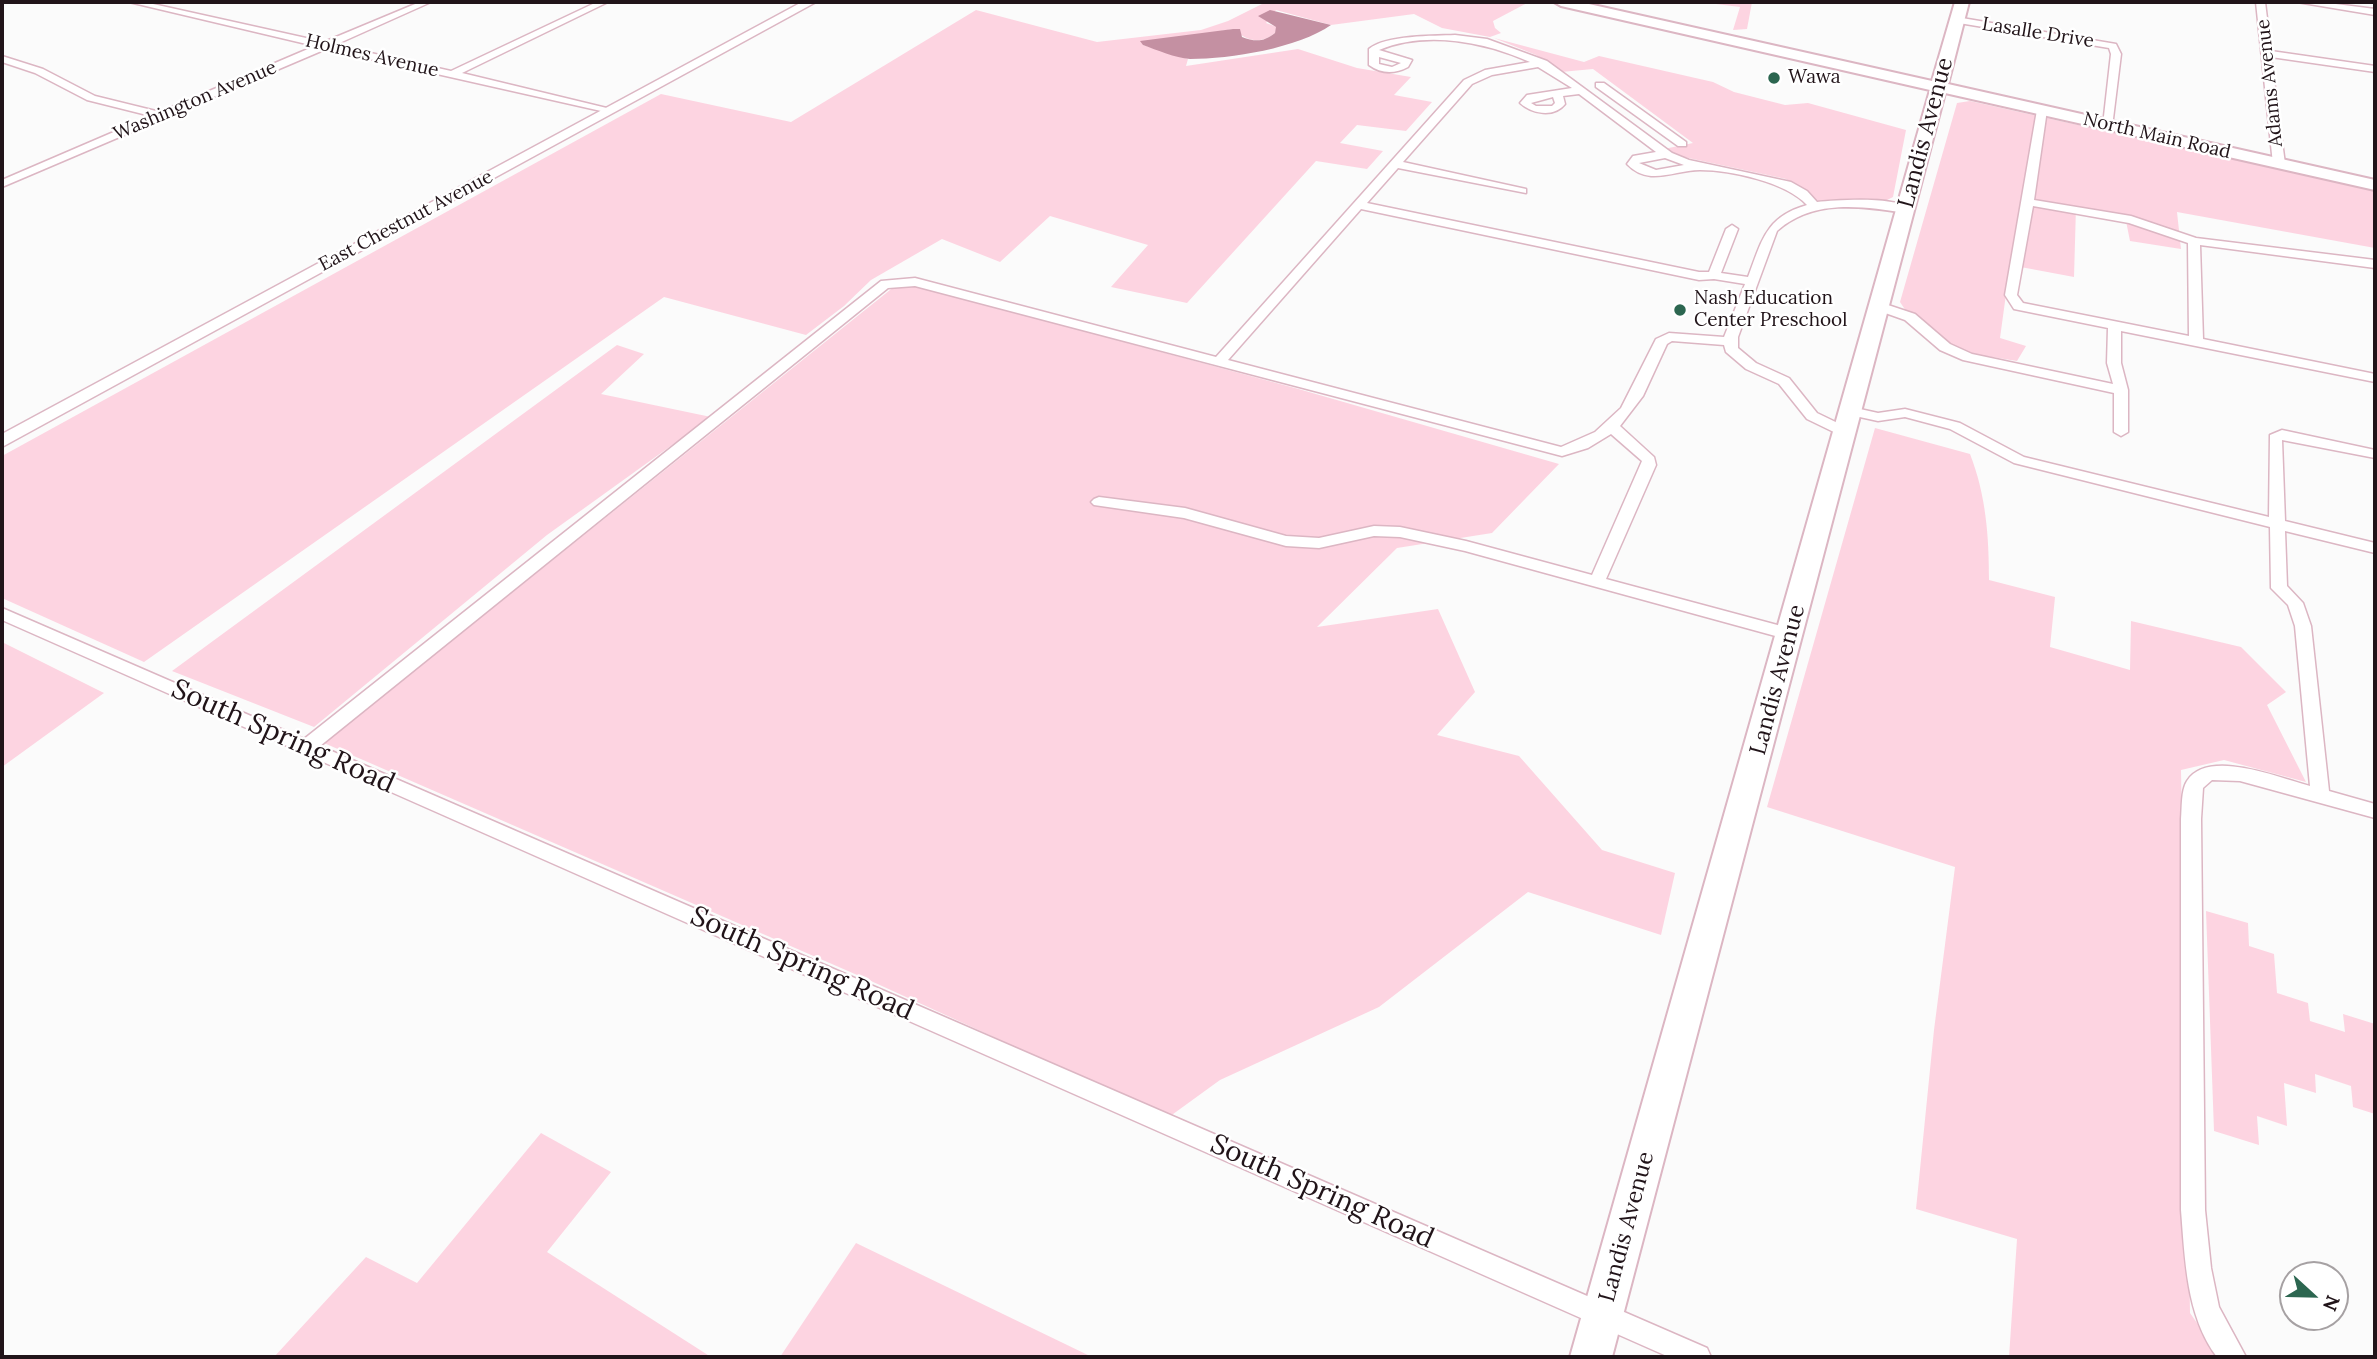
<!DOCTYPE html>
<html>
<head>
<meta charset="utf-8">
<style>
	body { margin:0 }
	#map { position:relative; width:2377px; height:1359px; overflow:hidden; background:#fbfbfb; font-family:Lora,serif }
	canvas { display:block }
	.frame { position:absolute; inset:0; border:4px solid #211419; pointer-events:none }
	.north { position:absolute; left:2279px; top:1261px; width:70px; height:70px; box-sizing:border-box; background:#fff; border:2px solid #a6a1a3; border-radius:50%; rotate:112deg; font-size:19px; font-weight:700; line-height:28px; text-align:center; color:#211419 }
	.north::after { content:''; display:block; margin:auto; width:24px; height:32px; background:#2c6650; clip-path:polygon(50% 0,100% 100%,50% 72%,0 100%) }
</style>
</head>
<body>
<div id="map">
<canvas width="2377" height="1359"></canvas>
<div class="frame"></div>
<div class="north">N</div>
</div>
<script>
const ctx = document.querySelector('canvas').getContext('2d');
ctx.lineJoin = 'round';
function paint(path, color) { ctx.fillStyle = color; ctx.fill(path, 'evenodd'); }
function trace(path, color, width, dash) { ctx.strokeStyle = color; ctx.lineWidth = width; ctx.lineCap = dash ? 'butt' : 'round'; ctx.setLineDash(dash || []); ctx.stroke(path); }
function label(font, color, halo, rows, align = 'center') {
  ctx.font = font + ' Lora,serif'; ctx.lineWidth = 5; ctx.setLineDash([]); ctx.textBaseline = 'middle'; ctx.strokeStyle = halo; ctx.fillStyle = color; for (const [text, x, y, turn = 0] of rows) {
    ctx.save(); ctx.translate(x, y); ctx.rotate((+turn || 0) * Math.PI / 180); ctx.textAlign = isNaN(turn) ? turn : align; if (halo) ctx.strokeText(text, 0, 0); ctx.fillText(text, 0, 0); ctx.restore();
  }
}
const green = new Path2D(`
	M 1266,2 L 1529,2 L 1493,21 L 1495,28 L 1501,33 L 1490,37 L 1442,28 L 1414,14 L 1331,25 L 1276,10 L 1266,23 L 1277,27 L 1275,33 C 1260,45 1247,41 1233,29 L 1143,45 L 1188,59 L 1186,66 L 1298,49 L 1357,68 L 1411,77 L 1394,95 L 1432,102 L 1406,131 L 1357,125 L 1340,143 L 1383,151 L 1367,169 L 1316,161 L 1187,303 L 1111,287 L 1148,245 L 1050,216 L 1000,262 L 942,239 L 871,280 L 844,306 L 806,335 L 664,297 L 144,662 L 2,598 L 2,456 L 661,94 L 791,122 L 976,10 L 1097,42 L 1201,30 L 1228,21 Z
	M 1700,2 L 1752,2 L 1747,29 L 1733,30 L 1740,7 Z
	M 1494,38 L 1584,62 L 1599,56 L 1713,82 L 1734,92 L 1785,105 L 1808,103 L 1906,130 L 1893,197 L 1887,200 L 1846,199 L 1824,203 L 1816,200 L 1786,179 L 1679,156 L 1664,149 L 1693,143 L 1593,69 L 1561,72 L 1536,55 Z
	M 1970,101 L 2375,191 L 2375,248 L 2177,212 L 2181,249 L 2130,241 L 2125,216 L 2076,207 L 2074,277 L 2010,265 L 2000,338 L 2026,346 L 2017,361 L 1960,352 L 1906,311 L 1900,302 L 1957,103 Z
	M 895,286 L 920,287 L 1295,388 L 1559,464 L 1492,533 L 1397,548 L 1317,627 L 1438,609 L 1475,692 L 1437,735 L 1519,756 L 1602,850 L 1675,873 L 1661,935 L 1528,892 L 1379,1007 L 1220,1080 L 1169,1117 L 871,981 L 324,743 Z
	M 617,345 L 644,354 L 601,394 L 711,417 L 547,535 L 314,727 L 172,671 Z
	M 1875,428 L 1970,454 C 1986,495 1989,536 1989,580 L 2055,597 L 2050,647 L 2130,670 L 2131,621 L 2241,647 L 2286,692 L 2267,705 L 2306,782 L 2224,760 L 2181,770 L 2190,1313 L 2221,1357 L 2009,1357 L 2017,1239 L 1916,1209 L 1934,1030 L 1955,867 L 1767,807 Z
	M 2,642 L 104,693 L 2,767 Z
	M 2206,911 L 2248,923 L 2249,946 L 2274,954 L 2277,993 L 2308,1003 L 2310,1021 L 2345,1032 L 2343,1014 L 2375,1024 L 2375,1114 L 2353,1107 L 2351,1086 L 2315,1074 L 2316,1093 L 2284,1083 L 2287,1126 L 2257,1116 L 2259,1145 L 2214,1131 Z
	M 541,1133 L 611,1172 L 547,1252 L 711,1357 L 274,1357 L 366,1257 L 417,1283 Z
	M 856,1243 L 1092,1357 L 780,1357 Z`);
const water = new Path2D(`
	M 1270,10 L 1331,25 C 1298,48 1231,59 1190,59 C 1175,58 1157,50 1143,45 L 1140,41 L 1233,29 L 1240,29 L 1242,37 C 1255,42 1264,42 1275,33 L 1276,27 L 1258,16 Z`);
const minor = new Path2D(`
	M 129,2 L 144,2 L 324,42 L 420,2 L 431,2 L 335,45 L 451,71 L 597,2 L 608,2 L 462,73 L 615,110 L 610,113 L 326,49 L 2,187 L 2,180 L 151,116 L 87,100 L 35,73 L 2,62 L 2,56 L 43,69 L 95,96 L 160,112 L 315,46 Z
	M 2256,2 L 2265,2 L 2271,51 L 2375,66 L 2375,72 L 2271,57 L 2285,164 L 2279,167 L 2273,164 Z
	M 2297,2 L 2320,2 L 2375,9 L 2375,15 Z
	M 1956,17 L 2116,44 L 2121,54 L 2112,127 L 2103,125 L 2111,54 L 2109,48 L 1953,22 L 1951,20 Z
	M 1455,35 L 1487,39 L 1547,61 L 1672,153 L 1689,160 L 1791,182 L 1807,191 L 1817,202 C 1839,200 1894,196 1911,209 L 1905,213 C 1861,206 1813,199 1777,231 L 1738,337 L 1738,348 L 1756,363 L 1789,378 L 1817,413 L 1850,429 L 1850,435 L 1840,435 L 1807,419 L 1779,384 L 1746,369 L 1726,352 L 1724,345 L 1672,341 L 1667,344 L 1643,396 L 1620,426 L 1654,457 L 1656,465 L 1606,579 L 1796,630 L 1798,634 L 1796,638 L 1790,640 L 1465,551 L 1400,537 L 1374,536 L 1319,548 L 1286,546 L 1184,518 L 1094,505 L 1091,502 L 1094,499 L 1099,497 L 1185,508 L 1286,536 L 1319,538 L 1374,526 L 1400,527 L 1466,541 L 1592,575 L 1642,461 L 1611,434 L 1588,448 L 1562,456 L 915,286 L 888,288 L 320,746 L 1707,1348 L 1711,1357 L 1669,1357 L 2,620 L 2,608 L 304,739 L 881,281 L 915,278 L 1216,357 L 1464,80 L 1485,70 L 1530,62 C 1485,42 1427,30 1379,50 L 1412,60 L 1408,67 C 1395,74 1381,74 1369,65 L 1369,49 C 1385,35 1434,36 1455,35 ZM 1379,57 L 1401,63 L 1392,67 L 1379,64 ZM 1538,67 L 1572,88 L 1527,95 L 1520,103 C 1532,114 1554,118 1565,104 L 1563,96 L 1579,94 L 1656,152 L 1633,156 L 1627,164 C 1649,187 1674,170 1700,170 C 1730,170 1786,182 1807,205 C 1765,217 1762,241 1748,277 L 1721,273 L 1738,229 L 1732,225 L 1726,229 L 1709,272 L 1699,272 L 1367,203 L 1398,168 L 1526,193 L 1526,189 L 1403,162 L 1472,84 L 1492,75 ZM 1553,97 L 1555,103 L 1552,106 L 1536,106 L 1531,103 ZM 1665,158 L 1684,165 L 1656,170 L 1639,163 ZM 1361,209 L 1699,280 L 1714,279 L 1745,284 L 1724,337 L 1669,333 L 1656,339 L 1621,408 L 1595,432 L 1561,447 L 1228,360 Z
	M 1596,83 L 1604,83 L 1686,142 L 1686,146 L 1678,146 L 1596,87 Z
	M 2042,107 L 2047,110 L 2034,200 L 2131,216 L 2196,238 L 2375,260 L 2375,268 L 2200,245 L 2203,339 L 2375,374 L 2375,382 L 2121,331 L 2121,363 L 2128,390 L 2128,432 L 2121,436 L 2114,432 L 2114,393 L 1963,360 L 1940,350 L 1905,320 L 1874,309 L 1873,306 L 1879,302 L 1915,314 L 1950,344 L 1972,354 L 2113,384 L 2107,363 L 2108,328 L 2014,309 L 2005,295 L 2037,110 ZM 2033,206 L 2129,223 L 2188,243 L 2189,336 L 2023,303 L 2017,295 Z
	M 1851,407 L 1878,413 L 1905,409 L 1960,423 L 2024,457 L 2269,517 L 2270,435 L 2282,430 L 2375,450 L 2375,458 L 2282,440 L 2285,521 L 2375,543 L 2375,553 L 2285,531 L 2287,586 L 2303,603 L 2311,626 L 2329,791 L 2375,804 L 2375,818 L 2240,781 L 2212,780 L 2203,788 L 2201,819 L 2205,1210 L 2211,1268 L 2219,1307 L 2246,1357 L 2217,1357 C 2186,1316 2185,1259 2181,1210 L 2181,819 C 2182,808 2181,790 2187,781 C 2208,748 2279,778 2310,786 L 2295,626 L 2288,605 L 2271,588 L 2270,527 L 2014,463 L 1950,429 L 1905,417 L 1878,421 L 1846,414 L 1844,411 Z`);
const tertiary = new Path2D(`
	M 802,2 L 816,2 L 2,447 L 2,434 Z`);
const primary = new Path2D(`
	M 1554,2 L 1580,2 L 1932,81 L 1955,2 L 1969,2 L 1948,84 L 2375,180 L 2375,190 L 1945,93 L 1612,1357 L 1570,1357 L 1930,90 L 1561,6 Z`);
const markers = [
	[1774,78,7,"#2c6650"],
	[1680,310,7,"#2c6650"]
];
const farStreetnames = [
	["Lasalle Drive",2038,33,9],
	["Holmes Avenue",372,56,13],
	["Adams Avenue",2270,83,-96],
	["Washington Avenue",195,101,-23],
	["North Main Road",2157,136,13],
	["East Chestnut Avenue",406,221,-28]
];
const farPoinames = [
	["Wawa",1788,78],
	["Nash Education",1694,299],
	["Center Preschool",1694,321]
];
const streetNames = [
	["Landis Avenue",1926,133,-75],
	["Landis Avenue",1778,680,-75],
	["Landis Avenue",1627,1227,-75]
];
const nearStreetnames = [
	["South Spring Road",283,737,24],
	["South Spring Road",802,964,24],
	["South Spring Road",1322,1192,24]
];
paint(green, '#fdd4e1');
paint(water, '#c490a2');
trace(minor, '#dcb6c3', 3);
trace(tertiary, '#dcb6c3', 3);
trace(primary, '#dcb6c3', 4);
paint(minor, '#fff');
paint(tertiary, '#fff');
paint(primary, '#fff');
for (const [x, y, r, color] of markers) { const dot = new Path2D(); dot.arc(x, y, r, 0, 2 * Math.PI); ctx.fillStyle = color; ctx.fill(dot); trace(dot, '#fff', 2.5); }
label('19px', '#211419', '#fff', farStreetnames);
label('19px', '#211419', '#fff', farPoinames, 'left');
label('23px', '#211419', '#fff', streetNames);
label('28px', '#211419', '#fff', nearStreetnames);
</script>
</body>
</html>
